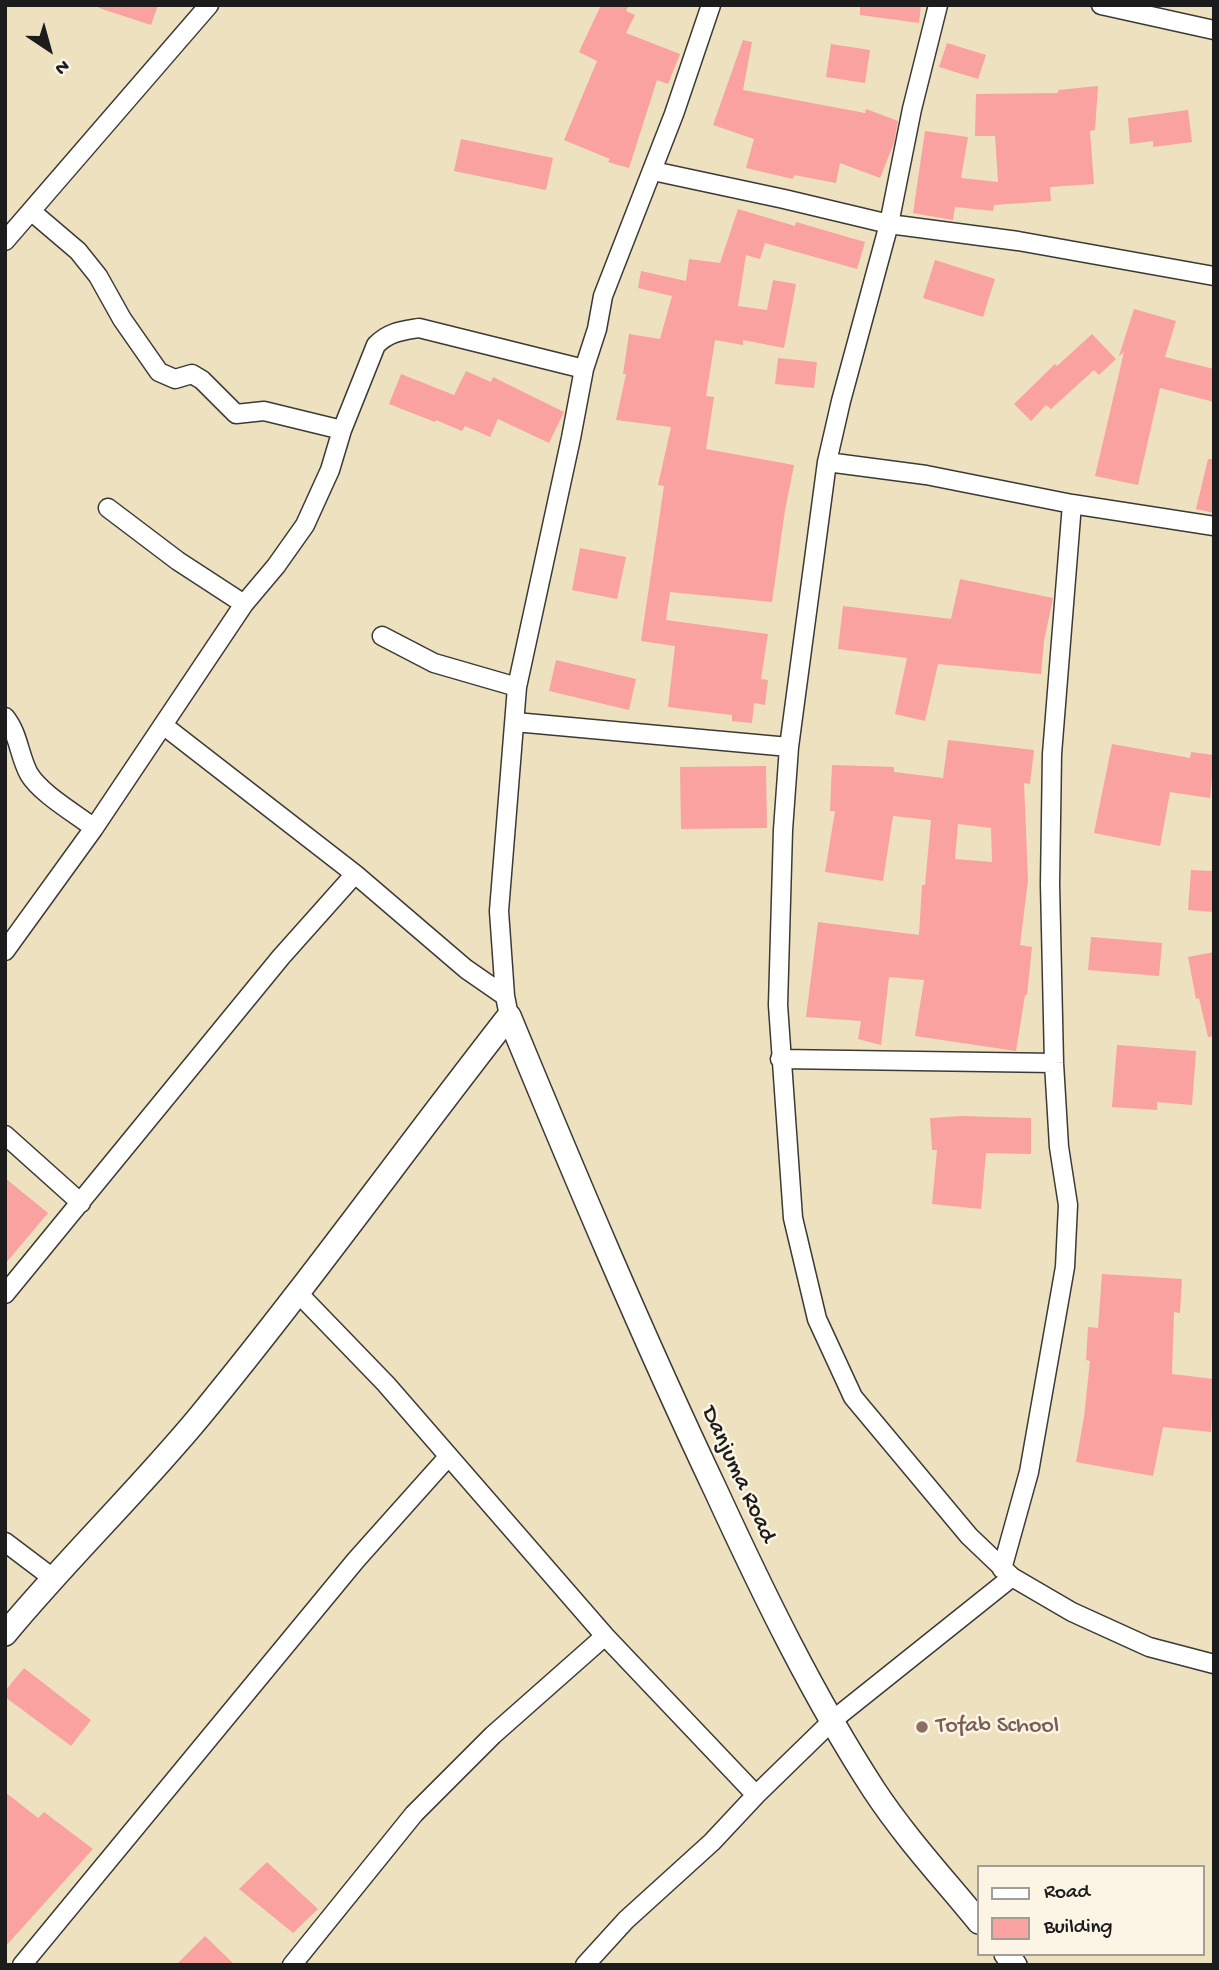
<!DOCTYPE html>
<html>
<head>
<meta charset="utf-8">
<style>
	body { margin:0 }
	#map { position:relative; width:1219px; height:1970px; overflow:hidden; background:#eee1c0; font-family:"Gochi Hand",sans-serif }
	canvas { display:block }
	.frame { position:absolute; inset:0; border:7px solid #1c1c1c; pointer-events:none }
	.legend { position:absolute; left:977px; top:1865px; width:228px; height:91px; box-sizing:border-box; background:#fcf5e5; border:2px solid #a29e95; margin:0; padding:9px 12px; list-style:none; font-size:21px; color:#1c1c1c }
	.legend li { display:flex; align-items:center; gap:14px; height:35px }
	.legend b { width:35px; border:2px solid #a29e95 }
	.north { position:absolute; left:14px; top:14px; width:70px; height:70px; -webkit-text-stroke:5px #fcf5e5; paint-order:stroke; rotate:144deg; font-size:19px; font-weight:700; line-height:28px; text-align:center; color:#1c1c1c }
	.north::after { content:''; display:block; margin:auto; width:24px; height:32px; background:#1c1c1c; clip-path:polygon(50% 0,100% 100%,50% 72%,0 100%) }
</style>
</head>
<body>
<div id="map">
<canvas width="1219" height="1970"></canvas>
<div class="frame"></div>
<ul class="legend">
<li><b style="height:9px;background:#fff"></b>Road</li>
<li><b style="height:19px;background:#faa29f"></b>Building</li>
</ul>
<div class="north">N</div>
</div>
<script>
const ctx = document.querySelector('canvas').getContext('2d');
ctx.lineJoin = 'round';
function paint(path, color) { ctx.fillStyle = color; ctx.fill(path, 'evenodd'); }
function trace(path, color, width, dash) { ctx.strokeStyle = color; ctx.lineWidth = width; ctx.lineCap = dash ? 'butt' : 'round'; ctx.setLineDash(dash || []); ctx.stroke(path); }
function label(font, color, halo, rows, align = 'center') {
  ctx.font = font + ' "Gochi Hand",sans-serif'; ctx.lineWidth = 5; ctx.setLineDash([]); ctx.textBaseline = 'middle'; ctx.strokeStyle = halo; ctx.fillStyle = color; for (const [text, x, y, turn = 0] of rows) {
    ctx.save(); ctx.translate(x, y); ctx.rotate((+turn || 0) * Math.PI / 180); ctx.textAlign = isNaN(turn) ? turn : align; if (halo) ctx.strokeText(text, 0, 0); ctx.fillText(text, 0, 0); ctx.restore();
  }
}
const building = new Path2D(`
	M 99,5 L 158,5 L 151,25 L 99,8 Z
	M 601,5 L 629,5 L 626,11 L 635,15 L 626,33 L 680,54 L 668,84 L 657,80 L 629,168 L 608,162 L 610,159 L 564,140 L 597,61 L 579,52 Z
	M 860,5 L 921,5 L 919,23 L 860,15 Z
	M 743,40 L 752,42 L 743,90 L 865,113 L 866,109 L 898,121 L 894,143 L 880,178 L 840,163 L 836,183 L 794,175 L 793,179 L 746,168 L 754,139 L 713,125 Z
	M 947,43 L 986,55 L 978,79 L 939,67 Z
	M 831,44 L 870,50 L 865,83 L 826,77 Z
	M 1098,86 L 1095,130 L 1090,131 L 1094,184 L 1050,187 L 1051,201 L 994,205 L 993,211 L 955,207 L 953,220 L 913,213 L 925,131 L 968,137 L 961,178 L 998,182 L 995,136 L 975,136 L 976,94 L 1058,93 L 1058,90 Z
	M 1188,110 L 1192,142 L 1153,147 L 1153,141 L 1130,144 L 1128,118 Z
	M 461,139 L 553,158 L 546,190 L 454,171 Z
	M 738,209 L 795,226 L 796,222 L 865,242 L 857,269 L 765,243 L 760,259 L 746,255 L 738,306 L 767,310 L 773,280 L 796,284 L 784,348 L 743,340 L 743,345 L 715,340 L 706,396 L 714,397 L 706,449 L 794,465 L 785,510 L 772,602 L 670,592 L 666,620 L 768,634 L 761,679 L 768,680 L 765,705 L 754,703 L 752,723 L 732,721 L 732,715 L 668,707 L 675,646 L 641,641 L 664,486 L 658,485 L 671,427 L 616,420 L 626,374 L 623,374 L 629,334 L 660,339 L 672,296 L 638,288 L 641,271 L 686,281 L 689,259 L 720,263 Z
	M 935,260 L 995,279 L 983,317 L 923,298 Z
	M 1134,309 L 1176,321 L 1165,357 L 1214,369 L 1214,402 L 1160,388 L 1138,485 L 1095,476 L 1124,352 L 1119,356 Z
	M 1092,334 L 1116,359 L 1099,375 L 1094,370 L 1051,409 L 1046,405 L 1031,421 L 1014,404 L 1055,364 L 1057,366 Z
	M 778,358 L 817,362 L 814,388 L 775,384 Z
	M 466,371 L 491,382 L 493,377 L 564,412 L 549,443 L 498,419 L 490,437 L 465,426 L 462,431 L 436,420 L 435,422 L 389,404 L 401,374 L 454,395 Z
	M 1208,459 L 1214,459 L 1214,513 L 1196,509 Z
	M 580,548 L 626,557 L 617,599 L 572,590 Z
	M 960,579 L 1053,598 L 1044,641 L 1041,674 L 938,664 L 925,721 L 895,714 L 907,658 L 838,649 L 843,606 L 951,619 Z
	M 556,660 L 636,679 L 629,710 L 549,691 Z
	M 948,740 L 1034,750 L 1030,784 L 1024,783 L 1028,880 L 1020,945 L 1032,947 L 1027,995 L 1025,995 L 1016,1051 L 915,1036 L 924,980 L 889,977 L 881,1045 L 858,1039 L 861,1021 L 806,1017 L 818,922 L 919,935 L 922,885 L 925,885 L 931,820 L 893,816 L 883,881 L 825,872 L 835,811 L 830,811 L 832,765 L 894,767 L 894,772 L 943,778 ZM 958,824 L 991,828 L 992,862 L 955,859 Z
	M 1112,744 L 1190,758 L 1191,752 L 1214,755 L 1210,798 L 1170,792 L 1160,846 L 1094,833 Z
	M 766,766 L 767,828 L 681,829 L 680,767 Z
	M 1191,870 L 1214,871 L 1214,912 L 1188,910 Z
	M 1091,937 L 1162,943 L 1159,976 L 1088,970 Z
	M 1214,952 L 1214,1036 L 1208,1037 L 1199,998 L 1196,999 L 1188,957 Z
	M 1117,1045 L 1196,1051 L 1192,1105 L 1157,1102 L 1157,1110 L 1112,1107 Z
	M 961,1116 L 1031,1118 L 1031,1154 L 986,1153 L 981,1209 L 932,1204 L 937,1150 L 932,1150 L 930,1118 Z
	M 5,1178 L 48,1213 L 5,1264 Z
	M 1102,1274 L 1182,1279 L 1180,1313 L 1174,1312 L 1172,1374 L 1214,1379 L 1211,1432 L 1163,1427 L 1153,1476 L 1076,1462 L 1084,1417 L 1090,1361 L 1086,1360 L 1088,1327 L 1098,1328 Z
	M 24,1668 L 91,1720 L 71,1746 L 5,1697 L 5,1691 Z
	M 5,1792 L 38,1818 L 44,1812 L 93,1849 L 5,1947 Z
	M 267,1862 L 318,1909 L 293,1933 L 239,1889 Z
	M 205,1936 L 235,1965 L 176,1965 Z`);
const minor = new Path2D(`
	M 938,5 L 912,109 L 889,224 L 841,401 L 827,462 L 789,747 L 783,830 L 778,1005 L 793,1218 L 817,1319 L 853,1397 L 969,1536 L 1012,1577 L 1072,1612 L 1149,1647 L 1214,1664
	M 1101,5 L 1214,30
	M 653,171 L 784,199 L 889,224 L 1018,241 L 1214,276
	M 31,211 L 78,251 L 98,276 L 122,319 L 159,372 L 175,379 L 192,374 L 202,380 L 236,414 L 264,411 L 342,430
	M 5,241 L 209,5
	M 827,462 L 926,475 L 1072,504 L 1214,526
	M 108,508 L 178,561 L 244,604
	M 382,636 L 434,663 L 517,687
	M 5,717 C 19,734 19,756 29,774 C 41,794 76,814 94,828
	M 515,722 L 789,747
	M 163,725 L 355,874 L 466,969 L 505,996
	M 5,951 L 94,828 L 244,604 L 276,566 L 305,525 L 330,470 L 342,430 L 376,345 C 389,332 401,331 419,328 L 584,369
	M 509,1016 L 505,996 L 499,911 L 517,687 L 571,438 L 584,369 L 597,329 L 603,296 L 674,114 L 711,5
	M 780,1059 L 1054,1063
	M 5,1135 L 81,1203
	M 5,1294 L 281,957 L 355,874
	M 299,1294 L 386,1384 L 605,1636 L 756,1795
	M 5,1542 L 54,1579
	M 1002,1569 L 1029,1472 L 1065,1267 L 1068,1205 L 1059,1147 L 1054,1063 L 1050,884 L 1052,754 L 1072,504
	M 22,1965 L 356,1560 L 448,1457
	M 292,1965 L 414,1814 L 493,1735 L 605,1636
	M 585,1965 L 626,1920 L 712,1842 L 756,1795 L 833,1720 L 1012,1577`);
const tertiary = new Path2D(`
	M 5,1634 C 67,1559 138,1491 200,1416 C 307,1286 405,1149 509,1016 C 575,1176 642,1335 716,1491 C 763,1593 813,1696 874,1790 C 905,1837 943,1878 979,1922
	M 1006,1954 L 1015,1965`);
const markers = [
	[922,1727,7,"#8d6e63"]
];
const streetNames = [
	["Danjuma Road",737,1475,65]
];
const educationNames = [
	["Tofab School",936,1727]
];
paint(building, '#faa29f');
trace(minor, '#3c3a35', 21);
trace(tertiary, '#3c3a35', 26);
trace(minor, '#fff', 18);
trace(tertiary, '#fff', 23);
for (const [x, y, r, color] of markers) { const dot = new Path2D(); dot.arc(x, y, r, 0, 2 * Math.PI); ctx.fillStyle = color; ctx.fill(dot); trace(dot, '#fcf5e5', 2.5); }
label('24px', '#1c1c1c', '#fcf5e5', streetNames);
label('24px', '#785e54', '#fcf5e5', educationNames, 'left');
</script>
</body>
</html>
